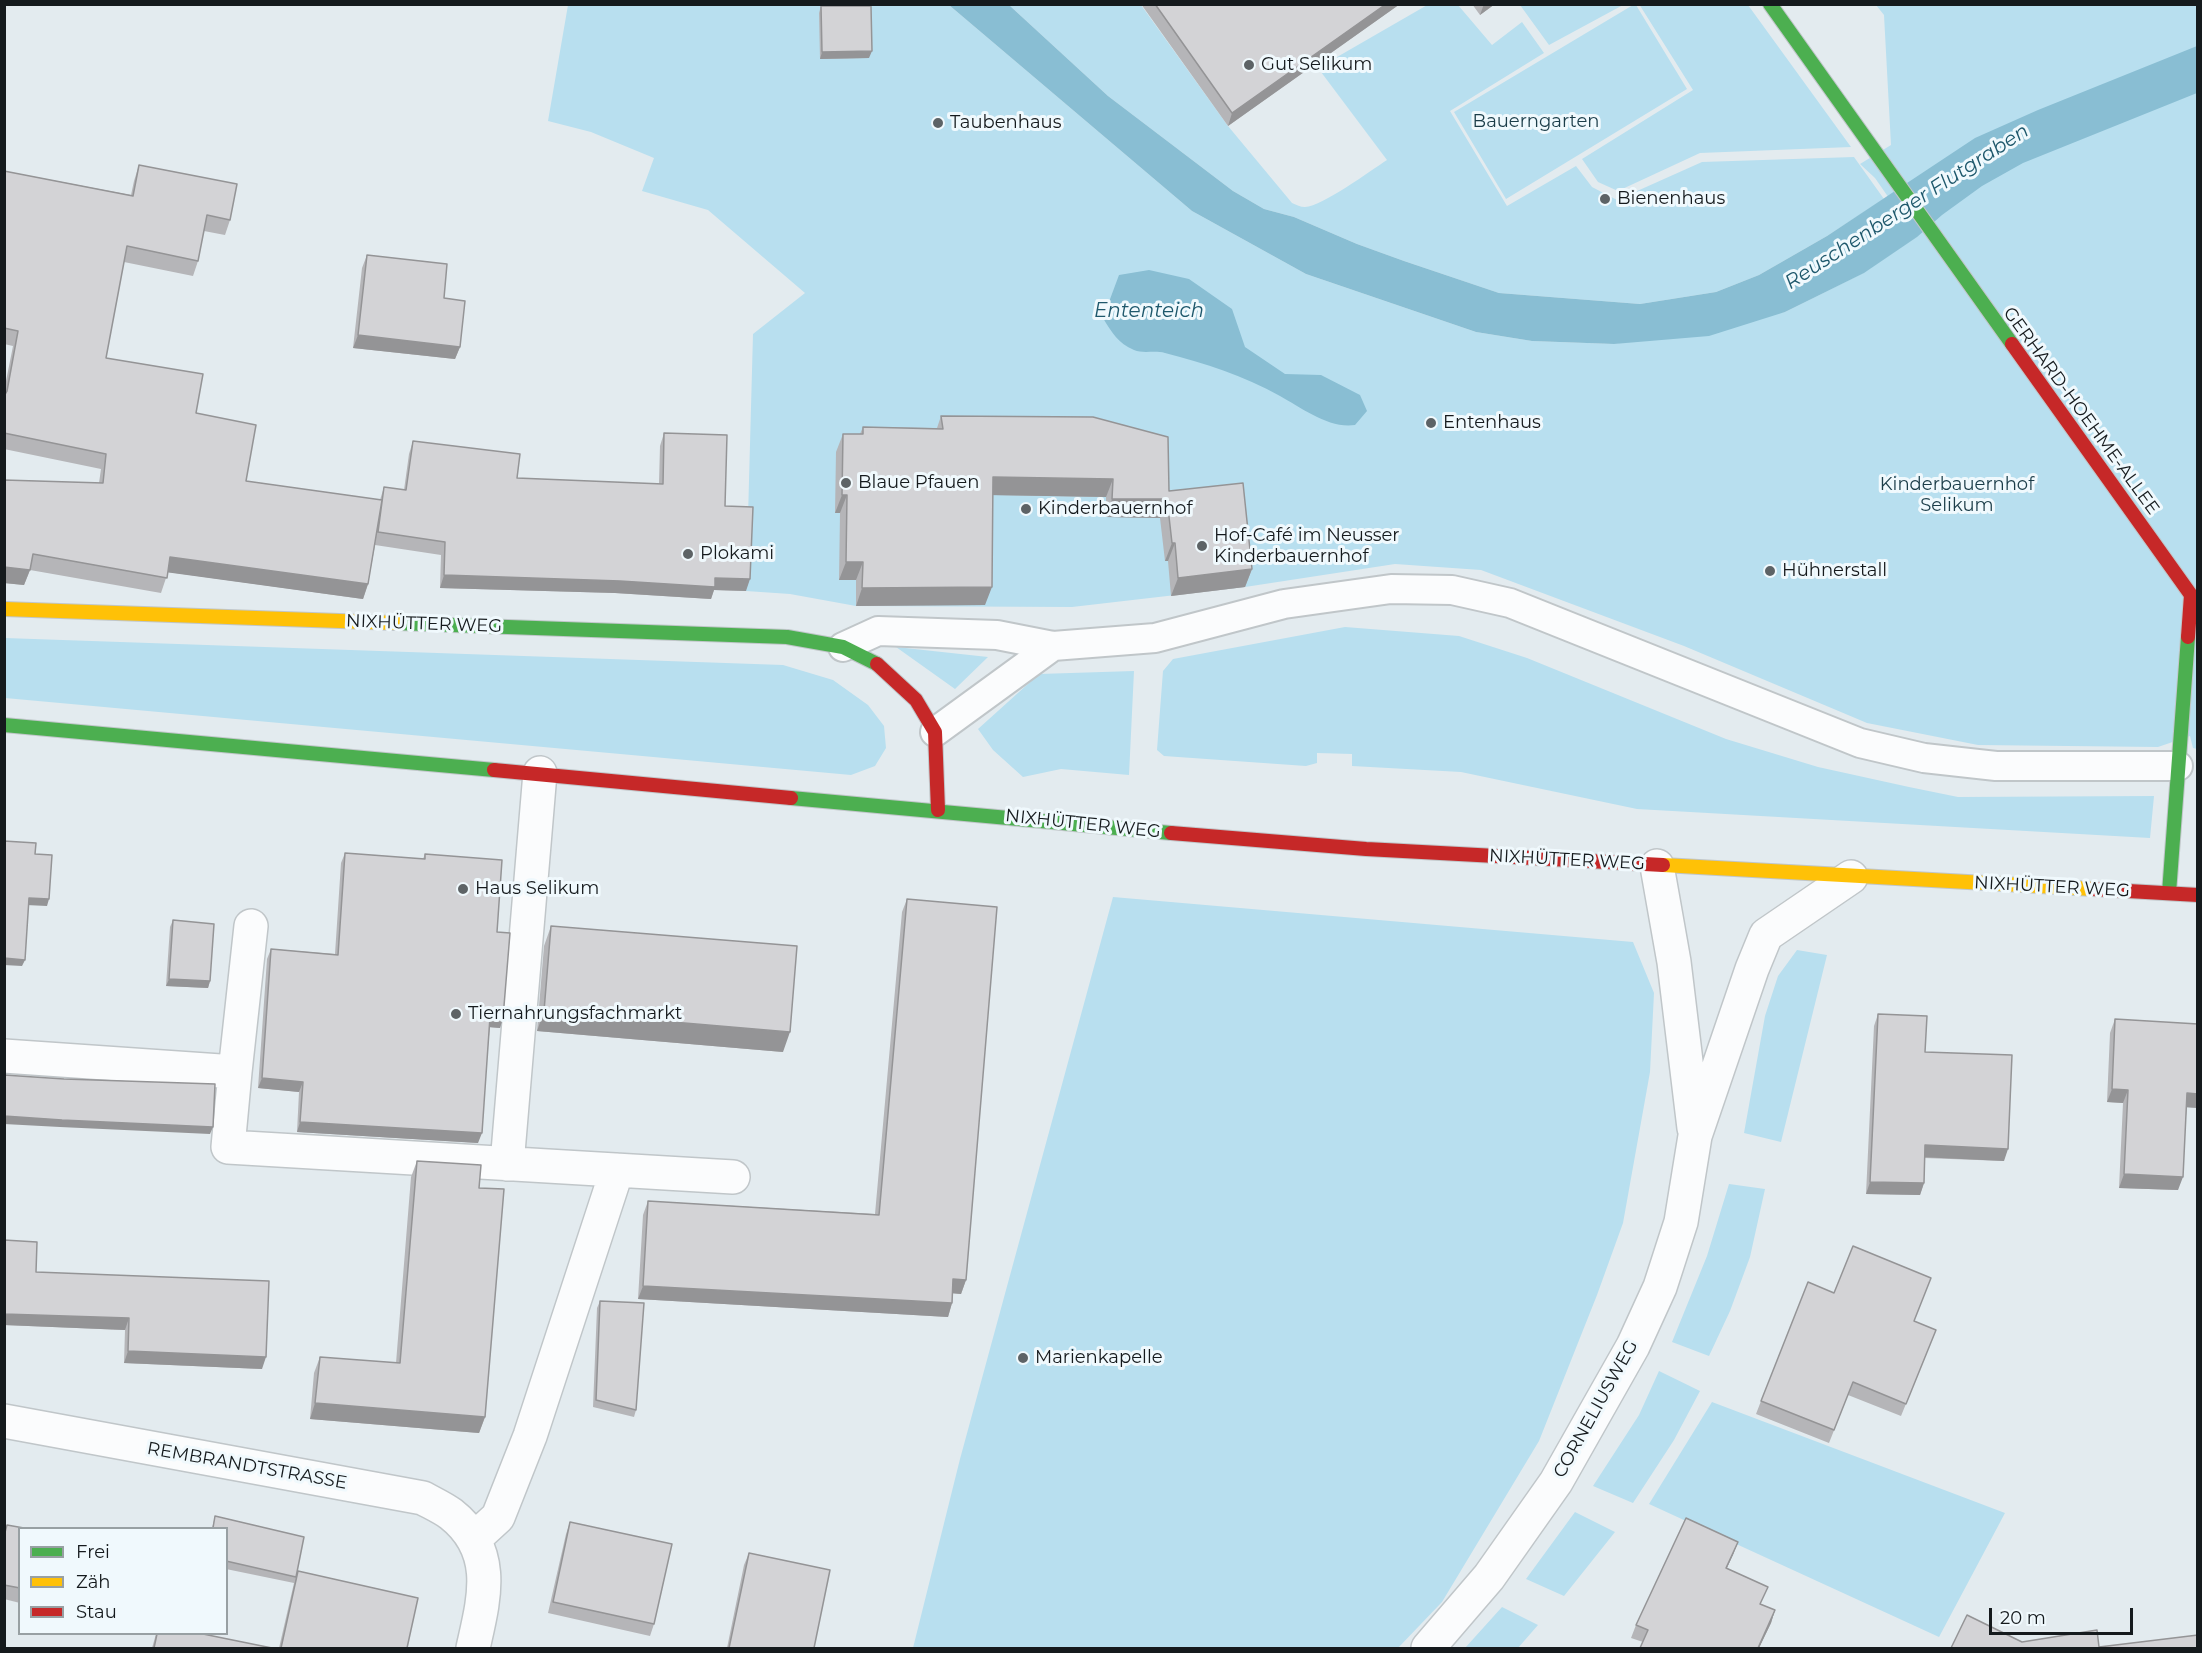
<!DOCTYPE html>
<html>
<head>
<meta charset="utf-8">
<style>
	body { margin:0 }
	#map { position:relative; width:2202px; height:1653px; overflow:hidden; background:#e3ebef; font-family:Montserrat,sans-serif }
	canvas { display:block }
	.frame { position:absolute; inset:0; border:6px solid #151a1d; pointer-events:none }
	.legend { position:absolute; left:18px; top:1527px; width:210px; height:108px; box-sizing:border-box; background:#f0f9fd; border:2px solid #98a0a3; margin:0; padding:8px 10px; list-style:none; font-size:18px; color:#151a1d }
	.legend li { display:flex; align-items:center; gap:12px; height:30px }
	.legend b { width:30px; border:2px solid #98a0a3 }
	.scale { position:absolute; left:1989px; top:1608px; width:144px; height:27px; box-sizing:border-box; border:3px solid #151a1d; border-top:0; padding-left:8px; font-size:18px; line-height:21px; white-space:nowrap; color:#151a1d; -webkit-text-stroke:4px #f0f9fd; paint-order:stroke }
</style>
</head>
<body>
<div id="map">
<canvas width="2202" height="1653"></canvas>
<div class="frame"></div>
<ul class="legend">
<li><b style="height:8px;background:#4caf50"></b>Frei</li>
<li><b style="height:8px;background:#ffc107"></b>Zäh</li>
<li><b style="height:8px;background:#c62828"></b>Stau</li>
</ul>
<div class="scale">20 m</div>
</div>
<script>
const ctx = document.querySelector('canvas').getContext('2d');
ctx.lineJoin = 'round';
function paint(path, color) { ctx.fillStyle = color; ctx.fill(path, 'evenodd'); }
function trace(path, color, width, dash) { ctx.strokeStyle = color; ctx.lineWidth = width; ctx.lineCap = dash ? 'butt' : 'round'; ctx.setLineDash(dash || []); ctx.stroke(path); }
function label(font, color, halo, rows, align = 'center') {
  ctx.font = font + ' Montserrat,sans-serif'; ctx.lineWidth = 6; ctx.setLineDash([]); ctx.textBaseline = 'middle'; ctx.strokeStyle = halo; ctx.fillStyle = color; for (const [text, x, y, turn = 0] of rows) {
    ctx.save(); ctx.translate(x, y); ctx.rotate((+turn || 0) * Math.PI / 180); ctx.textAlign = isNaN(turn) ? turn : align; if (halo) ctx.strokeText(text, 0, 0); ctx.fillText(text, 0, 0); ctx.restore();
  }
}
const green = new Path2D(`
	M 1429,4 L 1458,5 L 1492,45 L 1522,22 L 1544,53 L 1450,111 L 1507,206 L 1576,166 L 1592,187 L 1617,200 L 1702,162 L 1854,157 L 1884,199 L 1827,236 L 1759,275 L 1716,292 L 1640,304 L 1499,293 L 1404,261 L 1357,244 L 1294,217 L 1264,209 L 1233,191 L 1108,96 L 1009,5 L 1141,5 L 1228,126 L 1292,203 C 1297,205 1300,207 1305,207 C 1323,206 1370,171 1387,160 L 1318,68 Z
	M 1639,4 L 1748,5 L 1851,147 L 1700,153 L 1618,191 L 1598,182 L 1582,159 L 1693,90 Z
	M 568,5 L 949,5 L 1192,211 L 1306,274 L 1476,332 L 1532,341 L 1614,344 L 1785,312 L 1863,273 L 1916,237 L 1875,178 L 1860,164 L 1891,145 L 1884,15 L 1876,5 L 2197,5 L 2197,749 L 2193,748 L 2190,736 L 2158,747 L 1978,745 L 1867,723 L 1684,646 L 1481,570 L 1395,564 L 1245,587 L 1072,607 L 856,606 L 790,594 L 746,591 L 753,334 L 805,293 L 708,210 L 642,191 L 654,158 L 591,132 L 548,121 Z
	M 1520,5 L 1623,5 L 1549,45 Z
	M 1633,5 L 1636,5 L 1687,89 L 1506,199 L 1454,112 Z
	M 1345,627 L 1459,636 L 1527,658 L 1726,739 L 1818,767 L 1909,787 L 1958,797 L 2154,796 L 2150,838 L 1637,809 L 1461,772 L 1352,766 L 1352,754 L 1317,753 L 1317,763 L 1306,766 L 1164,756 L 1157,750 L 1163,671 L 1173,659 Z
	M 5,638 L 783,665 L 833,680 L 868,705 L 884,726 L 886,748 L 875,766 L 851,775 L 5,698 Z
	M 896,647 L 988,657 L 955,689 Z
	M 1134,671 L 1129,775 L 1061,769 L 1023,777 L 993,750 L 978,729 L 1039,674 Z
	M 1113,897 L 1633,942 L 1654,993 L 1650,1072 L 1623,1223 L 1597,1295 L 1539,1441 L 1442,1602 L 1398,1648 L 913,1648 L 960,1459 Z
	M 1797,950 L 1827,955 L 1781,1142 L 1744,1133 L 1765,1016 L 1778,976 Z
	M 1729,1184 L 1765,1189 L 1750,1257 L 1730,1311 L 1709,1356 L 1672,1342 L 1707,1256 Z
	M 1659,1371 L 1700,1391 L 1674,1440 L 1633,1503 L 1593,1486 L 1639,1415 Z
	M 1712,1402 L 2005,1513 L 1939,1637 L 1649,1504 Z
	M 1575,1512 L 1615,1532 L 1564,1596 L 1526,1579 Z
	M 1502,1607 L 1538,1625 L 1518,1648 L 1465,1648 Z`);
const water = new Path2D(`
	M 949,5 L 1009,5 L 1108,96 L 1233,191 L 1264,209 L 1294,217 L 1357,244 L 1404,261 L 1499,293 L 1640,304 L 1716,292 L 1759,275 L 1827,236 L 1975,138 L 2038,110 L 2197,46 L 2197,93 L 2023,163 L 1982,186 L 1942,215 L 1917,237 L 1864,273 L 1785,312 L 1709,336 L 1614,344 L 1532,341 L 1476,332 L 1306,274 L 1192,211 Z
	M 1149,270 L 1189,279 L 1232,309 L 1245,347 L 1285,374 L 1321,375 L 1360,395 L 1367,411 L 1355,425 C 1329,429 1302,408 1280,396 C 1244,376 1205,363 1165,353 C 1155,350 1143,354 1134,350 C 1118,343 1112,333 1103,318 L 1119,275 Z`);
const lane = new Path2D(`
	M 843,647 L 878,631 L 997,635 L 1053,646
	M 935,732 L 1053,646 L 1155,638 L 1284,604 L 1391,589 L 1452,590 L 1510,603 L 1860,743 L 1924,758 L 1996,766 L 2178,766`);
const street = new Path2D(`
	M 1657,866 L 1674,962 L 1694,1128
	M 4,1056 L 235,1072 L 251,926
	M 235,1072 L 228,1147 L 733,1177
	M 507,1164 L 540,773
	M 4,1421 L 423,1498 C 432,1503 443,1508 451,1514 C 498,1551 484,1599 473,1648
	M 474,1539 L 498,1517 L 530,1436 L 617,1170
	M 1428,1648 L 1489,1577 L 1556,1482 L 1633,1346 L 1660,1287 L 1681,1222 L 1695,1136 L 1752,969 L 1766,935 L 1851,877`);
const fast = new Path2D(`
	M 1770,4 L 2012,344
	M 396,623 L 787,637 L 843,647 L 877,664
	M 4,725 L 494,770
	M 791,798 L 1171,833
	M 2169,893 L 2188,637`);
const slow = new Path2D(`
	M 4,609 L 396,623
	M 1663,865 L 2093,889`);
const jam = new Path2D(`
	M 2012,344 L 2191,595 L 2188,637
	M 877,664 L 916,700 L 935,732 L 938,810
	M 494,770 L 791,798
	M 1171,833 L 1366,849 L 1663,865
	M 2093,889 L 2198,895`);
const wall = new Path2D(`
	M 1141,4 L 1400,4 L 1228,126 Z
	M 1472,4 L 1495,4 L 1480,15 Z
	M 821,6 L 869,58 L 820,59 L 819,13 Z
	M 139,165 L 230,220 L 225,235 L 204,231 L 198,261 L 193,276 L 124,262 L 106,358 L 196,413 L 246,481 L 380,500 L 384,487 L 404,490 L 409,454 L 413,441 L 517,478 L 659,484 L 660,446 L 664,433 L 725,506 L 746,591 L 714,590 L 711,599 L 615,593 L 440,588 L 441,555 L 375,545 L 368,584 L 363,599 L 168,572 L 161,593 L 30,570 L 24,585 L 4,583 L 4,480 L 99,483 L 101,469 L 4,449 L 4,391 L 13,346 L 4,344 L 4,171 L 131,195 L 134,181 Z
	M 367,255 L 444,298 L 460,347 L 455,359 L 353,348 L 362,268 Z
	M 941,416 L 1169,491 L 1252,569 L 1245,587 L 1171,596 L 1168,561 L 1165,561 L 1160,518 L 1106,517 L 1106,497 L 993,495 L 985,605 L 856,606 L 856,580 L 839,580 L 840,513 L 835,513 L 836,452 L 843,434 L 860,434 L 863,427 L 937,428 Z
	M 345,853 L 423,859 L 425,854 L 497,932 L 503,1018 L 500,1028 L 490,1027 L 478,1143 L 297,1132 L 299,1092 L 258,1088 L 267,959 L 271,949 L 335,954 L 341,863 Z
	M 907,899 L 966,1280 L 961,1294 L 953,1293 L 952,1303 L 948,1317 L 638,1299 L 643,1215 L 648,1201 L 875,1214 L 902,912 Z
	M 173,920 L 210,981 L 208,988 L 166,986 L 170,927 Z
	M 551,926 L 783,1052 L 537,1031 L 544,946 Z
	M 1878,1014 L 2004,1161 L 1924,1158 L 1924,1183 L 1920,1195 L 1866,1194 L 1874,1026 Z
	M 2115,1019 L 2198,1108 L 2187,1107 L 2178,1190 L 2119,1188 L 2123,1103 L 2107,1102 L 2110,1033 Z
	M 417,1161 L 479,1188 L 485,1417 L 479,1433 L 310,1419 L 314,1373 L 320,1357 L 396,1363 L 411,1177 Z
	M 4,1240 L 36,1272 L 262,1369 L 124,1363 L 125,1330 L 4,1325 Z
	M 1931,1278 L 1914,1321 L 1936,1330 L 1901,1416 L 1848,1395 L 1829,1443 L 1756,1414 L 1761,1401 L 1834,1293 Z
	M 600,1301 L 636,1410 L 634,1417 L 593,1407 L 597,1308 Z
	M 215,1516 L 296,1577 L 407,1648 L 279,1648 L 294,1583 L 226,1569 L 226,1528 L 212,1528 Z
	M 570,1522 L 654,1624 L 650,1636 L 548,1613 L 566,1534 Z
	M 7,1525 L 20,1528 L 20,1603 L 4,1599 L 4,1531 Z
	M 1738,1542 L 1727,1568 L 1761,1604 L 1775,1610 L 1771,1623 L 1759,1648 L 1640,1648 L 1643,1642 L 1631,1638 L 1636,1625 Z
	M 749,1553 L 814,1648 L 727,1648 L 744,1565 Z
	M 156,1634 L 203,1634 L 272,1648 L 152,1648 Z`);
const shadedWall = new Path2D(`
	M 1386,4 L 1400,4 L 1228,126 L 1232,113 Z
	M 1484,4 L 1495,4 L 1480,15 Z
	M 872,51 L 869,58 L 820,59 L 822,52 Z
	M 358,335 L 460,347 L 455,359 L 353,348 Z
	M 993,477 L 1113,479 L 1106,497 L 986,495 Z
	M 842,495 L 847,495 L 840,513 L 835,513 Z
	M 1112,499 L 1167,499 L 1160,518 L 1106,517 Z
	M 1172,543 L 1175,543 L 1168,561 L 1165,561 Z
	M 170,557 L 368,584 L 363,599 L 165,572 Z
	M 846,562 L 863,562 L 856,580 L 839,580 Z
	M 4,567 L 30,570 L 24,585 L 4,583 Z
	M 1252,569 L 1245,587 L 1171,596 L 1178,578 Z
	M 444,575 L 715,578 L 750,579 L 746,591 L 714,590 L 711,599 L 615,593 L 440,588 Z
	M 992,587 L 985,605 L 856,606 L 862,588 Z
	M 29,898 L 49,899 L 47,906 L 26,905 Z
	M 4,958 L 25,960 L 22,966 L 4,965 Z
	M 169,979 L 210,981 L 208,988 L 166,986 Z
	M 544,1011 L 790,1032 L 783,1052 L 537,1031 Z
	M 490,1017 L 503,1018 L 500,1028 L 487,1027 Z
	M 262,1078 L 303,1082 L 299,1092 L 258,1088 Z
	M 2112,1089 L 2128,1090 L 2123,1103 L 2107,1102 Z
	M 2187,1093 L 2198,1094 L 2198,1108 L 2182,1107 Z
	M 4,1116 L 213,1127 L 210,1134 L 60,1127 L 4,1124 Z
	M 300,1122 L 482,1133 L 478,1143 L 297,1132 Z
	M 1925,1145 L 2008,1149 L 2004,1161 L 1920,1157 Z
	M 2124,1174 L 2183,1177 L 2178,1190 L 2119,1188 Z
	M 1870,1182 L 1924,1183 L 1920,1195 L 1866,1194 Z
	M 953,1279 L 966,1280 L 961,1294 L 948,1293 Z
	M 643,1286 L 952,1303 L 948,1317 L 638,1299 Z
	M 4,1314 L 129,1318 L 125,1330 L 4,1325 Z
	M 128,1351 L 266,1357 L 262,1369 L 124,1363 Z
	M 315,1403 L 485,1417 L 479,1433 L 310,1419 Z
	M 1738,1542 L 1733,1555 L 1721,1580 L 1726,1568 Z
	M 1775,1610 L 1771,1623 L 1759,1648 L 1758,1648 Z`);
const building = new Path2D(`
	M 1155,4 L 1386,4 L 1232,113 Z
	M 821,6 L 871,6 L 872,51 L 822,52 Z
	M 139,165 L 237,184 L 230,220 L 207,215 L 198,261 L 127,246 L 106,358 L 203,374 L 196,413 L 256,425 L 246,481 L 382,500 L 368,584 L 170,557 L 167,578 L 33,554 L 30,570 L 4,567 L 4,480 L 103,483 L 106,454 L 4,433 L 4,396 L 7,391 L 18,331 L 4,328 L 4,171 L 133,196 Z
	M 367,255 L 447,264 L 444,298 L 465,301 L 460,347 L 358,335 Z
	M 941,416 L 1093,417 L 1168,437 L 1169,491 L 1243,483 L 1252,569 L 1178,578 L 1175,543 L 1172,543 L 1167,499 L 1112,499 L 1113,479 L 993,477 L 992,587 L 862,588 L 863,562 L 846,562 L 847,495 L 842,495 L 843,434 L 863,434 L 863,427 L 943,429 Z
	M 664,433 L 727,435 L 725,506 L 753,507 L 750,579 L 715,578 L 715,587 L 620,581 L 444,575 L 445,542 L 378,532 L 384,487 L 406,490 L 413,441 L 520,454 L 517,478 L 663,484 Z
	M 4,841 L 36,843 L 35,854 L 52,855 L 49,899 L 29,898 L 25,960 L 4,958 Z
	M 345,853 L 425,859 L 425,854 L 502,860 L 497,932 L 510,933 L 503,1018 L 490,1017 L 482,1133 L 300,1122 L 303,1082 L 262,1078 L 271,949 L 338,955 Z
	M 907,899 L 997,907 L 966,1280 L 953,1279 L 952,1303 L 643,1286 L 648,1201 L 879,1215 Z
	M 173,920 L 214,924 L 210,981 L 169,979 Z
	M 551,926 L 797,946 L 790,1032 L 544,1011 Z
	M 1878,1014 L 1927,1016 L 1925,1052 L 2012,1055 L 2008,1149 L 1925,1145 L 1924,1183 L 1870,1182 Z
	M 2115,1019 L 2198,1024 L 2198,1094 L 2187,1093 L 2183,1177 L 2124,1174 L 2128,1090 L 2112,1089 Z
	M 4,1075 L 64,1079 L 215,1084 L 213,1127 L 62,1120 L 4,1116 Z
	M 417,1161 L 481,1165 L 479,1188 L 504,1189 L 485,1417 L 315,1403 L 320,1357 L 400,1363 Z
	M 4,1240 L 37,1242 L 36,1272 L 269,1281 L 266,1357 L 128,1351 L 129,1318 L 4,1314 Z
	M 1853,1246 L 1931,1278 L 1914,1321 L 1936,1330 L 1906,1404 L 1853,1382 L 1834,1430 L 1761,1401 L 1808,1282 L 1834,1293 Z
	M 600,1301 L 644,1303 L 636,1410 L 596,1400 Z
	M 215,1516 L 304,1537 L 296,1577 L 226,1561 L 226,1528 L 213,1528 Z
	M 1686,1518 L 1738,1542 L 1726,1568 L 1768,1587 L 1760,1604 L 1775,1610 L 1758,1648 L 1640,1648 L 1648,1630 L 1636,1625 Z
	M 570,1522 L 672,1544 L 654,1624 L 553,1602 Z
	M 7,1525 L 24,1528 L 20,1528 L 20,1588 L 4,1585 L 4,1536 Z
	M 749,1553 L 830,1570 L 814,1648 L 729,1648 Z
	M 298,1571 L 418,1598 L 407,1648 L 281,1648 Z
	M 1967,1615 L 2022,1642 L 2097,1630 L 2099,1647 L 2198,1635 L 2198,1648 L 1951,1648 Z
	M 157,1634 L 203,1634 L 272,1648 L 154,1648 Z`);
const markers = [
	[1249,65,6,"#5d6366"],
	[938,123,6,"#5d6366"],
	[1605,199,6,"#5d6366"],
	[1431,423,6,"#5d6366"],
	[846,483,6,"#5d6366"],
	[1026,509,6,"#5d6366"],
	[1202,546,6,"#5d6366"],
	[688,554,6,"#5d6366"],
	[1770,571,6,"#5d6366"],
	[463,889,6,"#5d6366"],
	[456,1014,6,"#5d6366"],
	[1023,1358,6,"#5d6366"]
];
const poiNames = [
	["Gut Selikum",1261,65],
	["Taubenhaus",950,123],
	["Bienenhaus",1617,199],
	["Entenhaus",1443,423],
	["Blaue Pfauen",858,483],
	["Kinderbauernhof",1038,509],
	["Hof-Café im Neusser",1214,536],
	["Kinderbauernhof",1214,557],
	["Plokami",700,554],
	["Hühnerstall",1782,571],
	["Haus Selikum",475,889],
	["Tiernahrungsfachmarkt",468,1014],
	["Marienkapelle",1035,1358]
];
const parkNames = [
	["Bauerngarten",1536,122],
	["Kinderbauernhof",1957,485],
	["Selikum",1957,506]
];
const streetNames = [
	["GERHARD-HOEHME-ALLEE",2081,411,54],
	["NIXHÜTTER WEG",424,624,2],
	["NIXHÜTTER WEG",1083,824,6],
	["NIXHÜTTER WEG",1567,860,3],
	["NIXHÜTTER WEG",2052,887,3],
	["CORNELIUSWEG",1596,1409,-61],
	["REMBRANDTSTRASSE",247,1466,10]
];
const waterNames = [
	["Reuschenberger Flutgraben",1907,207,-33],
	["Ententeich",1149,311]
];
paint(green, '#b8dfef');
paint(water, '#89bed3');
trace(lane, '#c0c6c9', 32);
trace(street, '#c0c6c9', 36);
trace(fast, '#c0c6c9', 16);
trace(slow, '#c0c6c9', 16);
trace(jam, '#c0c6c9', 16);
trace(lane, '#fbfcfd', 28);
trace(street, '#fbfcfd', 33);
trace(fast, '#4caf50', 14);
trace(slow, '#ffc107', 14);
trace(jam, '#c62828', 14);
paint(wall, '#b5b5b8');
paint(shadedWall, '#949496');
paint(building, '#d3d3d6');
trace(building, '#949496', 1.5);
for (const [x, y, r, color] of markers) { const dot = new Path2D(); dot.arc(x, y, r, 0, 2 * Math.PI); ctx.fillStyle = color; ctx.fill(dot); trace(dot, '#f0f9fd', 2); }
label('18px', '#151a1d', '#f0f9fd', poiNames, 'left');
label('18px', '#1b3d49', '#f0f9fd', parkNames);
label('18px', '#151a1d', '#f0f9fd', streetNames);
label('italic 20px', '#1e586c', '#f0f9fd', waterNames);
</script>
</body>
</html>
